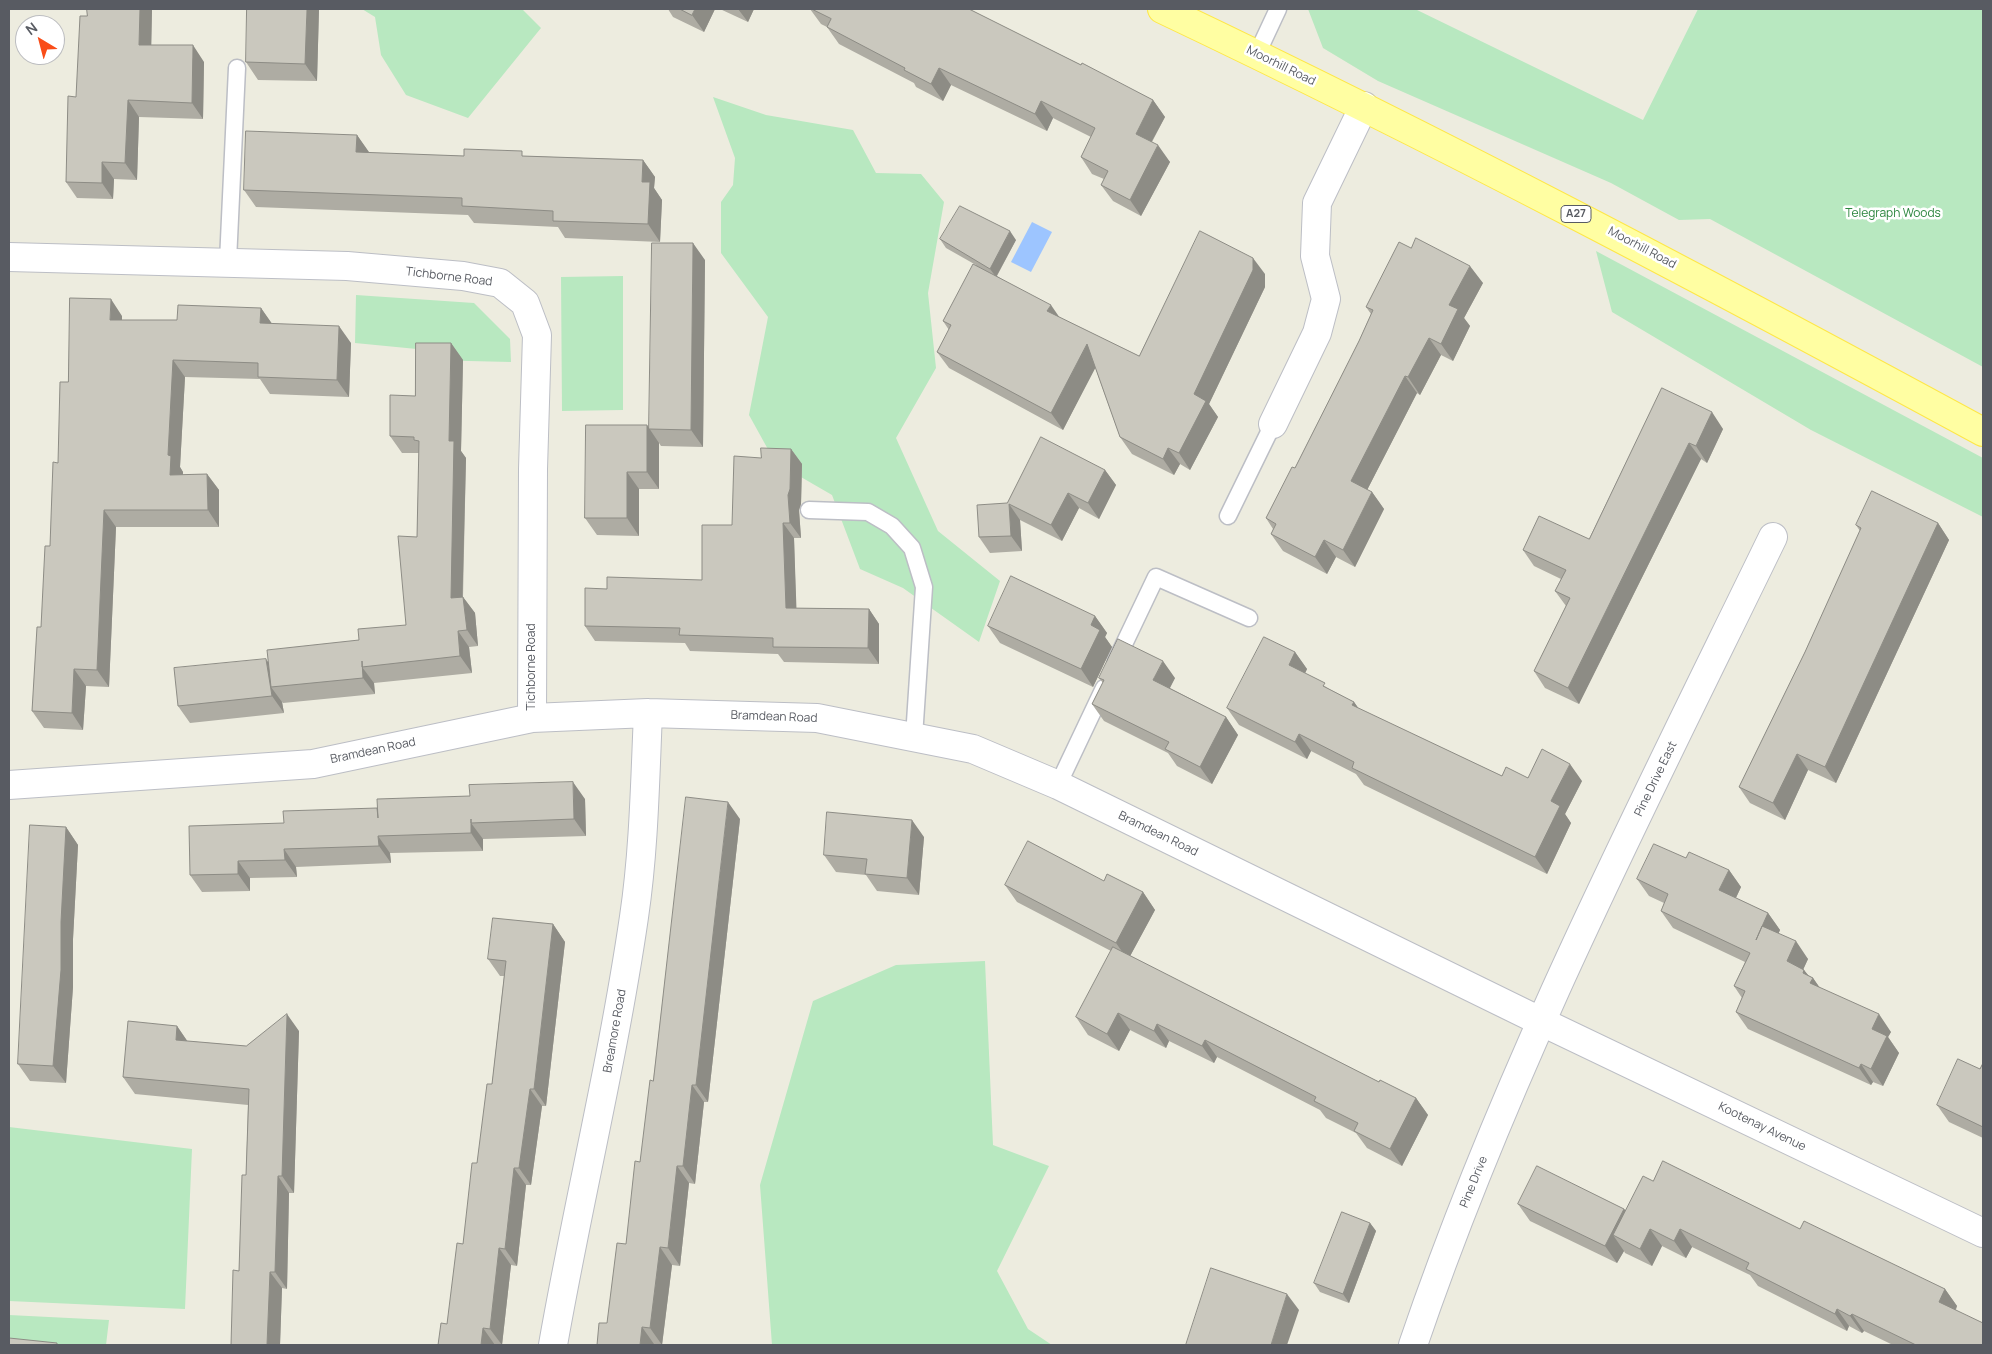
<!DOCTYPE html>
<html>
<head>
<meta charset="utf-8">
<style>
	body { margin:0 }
	#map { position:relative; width:1992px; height:1354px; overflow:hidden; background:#edecdf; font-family:Manrope,sans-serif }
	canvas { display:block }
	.frame { position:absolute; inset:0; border:10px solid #585b62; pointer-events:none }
	.north { position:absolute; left:15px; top:15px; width:50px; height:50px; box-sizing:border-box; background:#fff; border:1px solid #bcbdc0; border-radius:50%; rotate:323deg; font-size:14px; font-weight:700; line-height:20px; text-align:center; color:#585b62 }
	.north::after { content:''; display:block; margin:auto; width:18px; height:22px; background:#f94d19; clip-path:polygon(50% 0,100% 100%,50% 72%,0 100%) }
</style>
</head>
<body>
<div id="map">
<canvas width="1992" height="1354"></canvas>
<div class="frame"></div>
<div class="north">N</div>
</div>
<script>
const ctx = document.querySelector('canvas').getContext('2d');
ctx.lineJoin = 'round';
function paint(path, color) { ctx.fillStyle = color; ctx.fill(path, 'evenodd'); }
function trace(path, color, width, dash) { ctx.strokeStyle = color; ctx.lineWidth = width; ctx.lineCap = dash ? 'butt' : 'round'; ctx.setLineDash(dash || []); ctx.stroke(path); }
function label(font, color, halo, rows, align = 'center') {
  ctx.font = font + ' Manrope,sans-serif'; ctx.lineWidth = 5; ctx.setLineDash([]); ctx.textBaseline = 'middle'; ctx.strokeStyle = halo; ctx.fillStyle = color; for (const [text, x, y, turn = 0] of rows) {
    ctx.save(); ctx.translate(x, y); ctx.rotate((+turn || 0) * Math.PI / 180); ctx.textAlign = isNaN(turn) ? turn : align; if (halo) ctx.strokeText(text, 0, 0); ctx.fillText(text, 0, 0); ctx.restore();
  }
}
const green = new Path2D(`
	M 362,9 L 522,9 L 541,28 L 468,118 L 406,95 L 381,55 L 375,17 Z
	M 1308,9 L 1415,9 L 1643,120 L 1698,9 L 1983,9 L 1983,367 L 1710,219 L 1679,220 L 1611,183 L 1378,81 L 1323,48 Z
	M 713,97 L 766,115 L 853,130 L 876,173 L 921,174 L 944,202 L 928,293 L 936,368 L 896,438 L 938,531 L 1000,581 L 979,642 L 903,588 L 860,569 L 832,495 L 775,462 L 749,415 L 768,317 L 721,253 L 721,202 L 733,185 L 735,158 Z
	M 1596,251 L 1983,458 L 1983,517 L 1811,430 L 1612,312 Z
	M 623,276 L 623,410 L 562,411 L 561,277 Z
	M 356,295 L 474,303 L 510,339 L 511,362 L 427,360 L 427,350 L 355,343 Z
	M 985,961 L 993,1145 L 1049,1166 L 997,1271 L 1028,1329 L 1052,1345 L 772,1345 L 760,1185 L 813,1001 L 896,965 Z
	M 9,1127 L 192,1149 L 185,1309 L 9,1301 Z
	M 9,1315 L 109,1320 L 106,1345 L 9,1345 Z`);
const water = new Path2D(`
	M 1032,222 L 1052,232 L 1031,272 L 1011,262 Z`);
const lane = new Path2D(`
	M 1257,54 L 1278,9
	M 228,261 L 237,68
	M 809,510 L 868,512 L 892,526 L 912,548 L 924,587 L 914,737
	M 1228,516 L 1273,424
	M 1116,661 L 1156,577 L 1249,618
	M 1058,785 L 1104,688`);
const street = new Path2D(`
	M 9,257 L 347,266 L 463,276 L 500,283 L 525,303 L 537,335 L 533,469 L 532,718
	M 1273,424 L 1317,333 L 1326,299 L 1315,256 L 1317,203 L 1364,106
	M 9,785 L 313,764 L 532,718 L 648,713 L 817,718 L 973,749 L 1058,785 L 1540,1021 L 1983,1233
	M 553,1345 C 578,1202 613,1061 634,917 C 644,850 645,781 648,713
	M 1413,1345 C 1508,1066 1644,802 1773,537`);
const primary = new Path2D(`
	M 1162,9 C 1440,141 1712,285 1983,432`);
const wall = new Path2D(`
	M 87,9 L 152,9 L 151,45 L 204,62 L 203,119 L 139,117 L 137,180 L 114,179 L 113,199 L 77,198 L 66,182 L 87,16 Z
	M 319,9 L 317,81 L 258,80 L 246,62 Z
	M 668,9 L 715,9 L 704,32 L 673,17 Z
	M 720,9 L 754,9 L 748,22 Z
	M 810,9 L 969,9 L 996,23 L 1153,100 L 1165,117 L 1152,142 L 1170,162 L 1141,216 L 1113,201 L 1101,185 L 1104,179 L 1092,174 L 1081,157 L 1091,137 L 1053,118 L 1047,131 L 951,85 L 943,101 L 916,87 L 914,83 L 839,44 L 827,27 L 821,24 Z
	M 357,135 L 369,153 L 464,156 L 525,156 L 643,160 L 655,177 L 654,188 L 662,200 L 660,242 L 565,238 L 558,227 L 474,223 L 468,215 L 256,207 L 244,190 Z
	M 940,239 L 1016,240 L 997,276 L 1059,317 L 1139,356 L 1265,274 L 1265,287 L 1209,404 L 1218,417 L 1190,470 L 1180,464 L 1174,475 L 1132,454 L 1120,437 L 1095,367 L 1063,430 L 949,368 L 937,352 L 949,330 L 943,321 L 976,265 L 946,248 Z
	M 1411,248 L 1483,283 L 1464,318 L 1470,326 L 1453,361 L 1441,355 L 1420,395 L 1417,393 L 1367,490 L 1372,492 L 1384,509 L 1355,567 L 1336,557 L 1327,574 L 1283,551 L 1271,534 L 1273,529 L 1266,518 L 1295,468 L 1359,341 L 1371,314 L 1366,307 Z
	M 705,260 L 703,447 L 661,446 L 659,443 L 659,489 L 639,489 L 639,536 L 597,535 L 585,518 L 649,428 Z
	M 261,308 L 271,323 L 351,343 L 349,397 L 270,394 L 260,379 L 185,377 L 180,467 L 183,472 L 183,475 L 207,474 L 219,490 L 219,527 L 116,527 L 109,687 L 86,686 L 83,730 L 44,728 L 32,711 L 68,382 L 122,316 L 122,320 L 177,320 Z
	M 451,343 L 463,360 L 461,451 L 466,458 L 463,597 L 475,613 L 478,646 L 469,647 L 472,673 L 374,683 L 375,694 L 283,703 L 282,702 L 284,713 L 190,723 L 178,706 L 268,662 L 359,640 L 406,625 L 417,537 L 419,453 L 402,453 L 390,436 L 415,396 Z
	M 1662,388 L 1723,429 L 1707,463 L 1701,459 L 1579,704 L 1545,688 L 1534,671 L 1566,606 L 1555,591 L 1561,579 L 1534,566 L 1523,550 L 1589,539 Z
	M 791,449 L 802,464 L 801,504 L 799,510 L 801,538 L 794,538 L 796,608 L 869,609 L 879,624 L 879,664 L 784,662 L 778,654 L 690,651 L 685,643 L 595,641 L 585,626 L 607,589 L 702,580 L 732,525 L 761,458 Z
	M 1105,470 L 1116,485 L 1099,519 L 1079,508 L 1062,541 L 1020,520 L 1022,551 L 990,553 L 979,537 L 1007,503 Z
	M 1938,523 L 1949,540 L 1836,783 L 1808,770 L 1785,820 L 1750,803 L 1739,787 L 1805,652 L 1860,531 L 1856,525 Z
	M 1095,616 L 1107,633 L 1105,637 L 1112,647 L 1093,687 L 1000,643 L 988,626 Z
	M 1295,652 L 1307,669 L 1305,673 L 1329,689 L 1354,702 L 1359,709 L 1502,776 L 1582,781 L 1565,814 L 1571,823 L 1547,874 L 1364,785 L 1356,774 L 1311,751 L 1307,759 L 1239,725 L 1227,708 Z
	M 1099,678 L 1175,678 L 1170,688 L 1226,717 L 1238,735 L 1212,784 L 1177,766 L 1168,753 L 1104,721 L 1092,704 L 1103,683 Z
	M 585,799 L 586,836 L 483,839 L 483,851 L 390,853 L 391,863 L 296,867 L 297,877 L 250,878 L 250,891 L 202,892 L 190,875 L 284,823 L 377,808 Z
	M 740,819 L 708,1102 L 704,1102 L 695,1184 L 689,1183 L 680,1266 L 672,1265 L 662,1345 L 654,1344 L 654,1345 L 597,1345 L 607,1323 L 626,1244 L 640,1162 L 653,1081 Z
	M 66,827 L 78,845 L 73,939 L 73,987 L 66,1083 L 30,1081 L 18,1064 Z
	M 924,837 L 919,895 L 877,891 L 866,875 L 836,872 L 824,855 Z
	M 1686,858 L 1729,870 L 1741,887 L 1736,898 L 1768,913 L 1780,930 L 1778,934 L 1808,959 L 1803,969 L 1808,975 L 1813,978 L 1819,987 L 1891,1032 L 1888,1037 L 1899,1053 L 1883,1086 L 1873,1082 L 1871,1085 L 1748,1029 L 1736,1012 L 1742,998 L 1734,986 L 1745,962 L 1673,928 L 1661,911 L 1664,903 L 1649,896 L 1637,879 Z
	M 1104,881 L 1143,892 L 1155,910 L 1130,956 L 1379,1082 L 1416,1098 L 1428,1115 L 1402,1166 L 1367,1148 L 1356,1133 L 1326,1118 L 1320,1110 L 1217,1057 L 1214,1063 L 1169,1041 L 1166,1048 L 1130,1030 L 1119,1051 L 1088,1035 L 1076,1017 L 1111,951 L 1017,902 L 1005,885 Z
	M 553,924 L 565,942 L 546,1106 L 542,1106 L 531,1185 L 526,1185 L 517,1266 L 511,1265 L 502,1345 L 438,1345 L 447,1324 L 463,1244 L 477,1163 L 492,1084 L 504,976 L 500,976 L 488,959 Z
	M 177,1026 L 187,1041 L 246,1046 L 299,1031 L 294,1193 L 289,1193 L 287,1289 L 282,1288 L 280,1345 L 231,1345 L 239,1271 L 246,1175 L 248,1105 L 135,1094 L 123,1077 Z
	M 1983,1063 L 1983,1138 L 1949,1122 L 1937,1105 L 1980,1069 Z
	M 1653,1181 L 1800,1229 L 1945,1289 L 1957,1306 L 1956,1310 L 1983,1345 L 1893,1345 L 1864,1331 L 1862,1333 L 1849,1326 L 1847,1331 L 1758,1286 L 1750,1275 L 1692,1247 L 1686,1258 L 1662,1246 L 1652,1266 L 1625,1253 L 1624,1251 L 1617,1263 L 1530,1221 L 1518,1204 L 1624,1209 L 1626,1210 Z
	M 1370,1223 L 1376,1231 L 1349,1303 L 1320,1292 L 1314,1283 Z`);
const shadedWall = new Path2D(`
	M 140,9 L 152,9 L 151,61 L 139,45 Z
	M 307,9 L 319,9 L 317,81 L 305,64 Z
	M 695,9 L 715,9 L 704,32 L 692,15 Z
	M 738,9 L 754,9 L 748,22 Z
	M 193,45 L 204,62 L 203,119 L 192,103 Z
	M 939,68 L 951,85 L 943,101 L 931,84 Z
	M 128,100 L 139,117 L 137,180 L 125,163 Z
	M 1153,100 L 1165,117 L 1147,150 L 1136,134 Z
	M 1041,101 L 1053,118 L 1047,131 L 1035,114 Z
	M 357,135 L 369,152 L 368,170 L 356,152 Z
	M 1158,145 L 1170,162 L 1141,216 L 1130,200 Z
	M 643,160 L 655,177 L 654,188 L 662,200 L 660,242 L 648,224 L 642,182 Z
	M 102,162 L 114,179 L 113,199 L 102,183 Z
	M 1010,231 L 1016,240 L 996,277 L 990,269 Z
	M 693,243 L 705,260 L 703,447 L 691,430 Z
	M 1253,258 L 1265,274 L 1265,287 L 1209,404 L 1218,417 L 1190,470 L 1179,453 L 1194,394 Z
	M 1470,266 L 1483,283 L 1464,318 L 1470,326 L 1453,361 L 1441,344 L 1449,305 Z
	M 111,299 L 122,316 L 122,337 L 110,320 Z
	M 1051,305 L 1062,321 L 1047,311 Z
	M 261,308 L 273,325 L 260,323 Z
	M 339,326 L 351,343 L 349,397 L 337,380 Z
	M 1429,338 L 1441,355 L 1420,395 L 1408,377 Z
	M 451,343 L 463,360 L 461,451 L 466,458 L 462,615 L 451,598 L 449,441 Z
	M 1087,344 L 1099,361 L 1063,430 L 1051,413 Z
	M 173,360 L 185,377 L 180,467 L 183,472 L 182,492 L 170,475 L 168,455 Z
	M 1405,376 L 1417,393 L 1363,498 L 1351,481 Z
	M 1712,412 L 1723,429 L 1707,463 L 1696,446 Z
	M 647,425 L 659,443 L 659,489 L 647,472 Z
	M 1689,443 L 1701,459 L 1579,704 L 1568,688 Z
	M 1168,448 L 1180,464 L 1174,475 L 1163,459 Z
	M 791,449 L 802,464 L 801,504 L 799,510 L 801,538 L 790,523 L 788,495 Z
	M 1105,470 L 1116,485 L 1099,519 L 1088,503 Z
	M 627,472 L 639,489 L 639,536 L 627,518 Z
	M 207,474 L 219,490 L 219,527 L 208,510 Z
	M 1372,492 L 1384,509 L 1355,567 L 1343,550 Z
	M 1068,493 L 1079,508 L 1062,541 L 1051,525 Z
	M 1009,504 L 1020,520 L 1022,551 L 1011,536 Z
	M 104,510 L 116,527 L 109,687 L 97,670 Z
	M 783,523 L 794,538 L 797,624 L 786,608 Z
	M 1938,523 L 1949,540 L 1836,783 L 1825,767 Z
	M 1324,540 L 1336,557 L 1327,574 L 1315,557 Z
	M 463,597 L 475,613 L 478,646 L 467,630 Z
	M 869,609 L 879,624 L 879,664 L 868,648 Z
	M 1095,616 L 1107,633 L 1105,637 L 1112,647 L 1093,687 L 1081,669 L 1091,625 Z
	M 458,631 L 469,647 L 472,673 L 460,656 Z
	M 1295,652 L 1307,669 L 1301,682 L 1289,665 Z
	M 266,659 L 278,676 L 271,687 L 282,702 L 284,713 L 272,696 Z
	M 1163,661 L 1175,678 L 1165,697 L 1153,680 Z
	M 362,667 L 374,683 L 375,694 L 363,678 Z
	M 74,669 L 86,686 L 83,730 L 72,713 Z
	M 1354,702 L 1366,719 L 1352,705 Z
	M 1226,717 L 1238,735 L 1212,784 L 1200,767 Z
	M 1299,734 L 1311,751 L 1307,759 L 1295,742 Z
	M 1797,754 L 1808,770 L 1785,820 L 1773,803 Z
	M 1570,764 L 1582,781 L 1565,814 L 1571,823 L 1547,874 L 1535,857 L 1551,801 Z
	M 573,782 L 585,799 L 586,836 L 574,819 Z
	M 728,802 L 740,819 L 708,1102 L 696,1085 Z
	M 912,820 L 924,837 L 919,895 L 907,878 Z
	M 471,823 L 483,839 L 483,851 L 471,833 Z
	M 66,827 L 78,845 L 73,939 L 73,987 L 66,1083 L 53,1066 Z
	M 378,836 L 390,853 L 391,863 L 379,846 Z
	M 284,849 L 296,867 L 297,877 L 285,860 Z
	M 238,861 L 250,878 L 250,891 L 238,874 Z
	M 1729,870 L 1741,887 L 1731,908 L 1719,890 Z
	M 1143,892 L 1155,910 L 1128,960 L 1116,943 Z
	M 1768,913 L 1780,930 L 1768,957 L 1756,940 Z
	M 553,924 L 565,942 L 546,1106 L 534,1089 Z
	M 1796,941 L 1808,959 L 1799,979 L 1787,961 Z
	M 1804,970 L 1812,980 L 1813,978 L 1825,995 L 1822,1000 L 1803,973 Z
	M 1118,1013 L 1130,1030 L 1119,1051 L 1107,1034 Z
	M 287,1014 L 299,1031 L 294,1193 L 282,1176 Z
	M 1879,1014 L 1891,1032 L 1888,1037 L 1899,1053 L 1883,1086 L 1871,1069 L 1872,1029 Z
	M 1157,1024 L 1169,1041 L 1166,1048 L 1154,1031 Z
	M 177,1026 L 188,1042 L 176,1040 Z
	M 1205,1040 L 1217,1057 L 1214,1063 L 1202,1046 Z
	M 1861,1064 L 1873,1082 L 1871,1085 L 1859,1068 Z
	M 692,1085 L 704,1102 L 695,1184 L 683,1166 Z
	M 530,1089 L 542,1106 L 531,1185 L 519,1168 Z
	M 1416,1098 L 1428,1115 L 1402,1166 L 1390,1149 Z
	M 677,1166 L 689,1183 L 680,1266 L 668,1248 Z
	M 514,1168 L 526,1185 L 517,1266 L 505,1249 Z
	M 278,1176 L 289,1193 L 287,1289 L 275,1272 Z
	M 1624,1209 L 1636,1226 L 1613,1235 L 1624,1251 L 1617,1263 L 1605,1246 Z
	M 1370,1223 L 1376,1231 L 1349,1303 L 1343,1294 Z
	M 1650,1229 L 1662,1246 L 1652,1266 L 1640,1249 Z
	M 1680,1229 L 1692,1247 L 1686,1258 L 1674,1241 Z
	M 660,1247 L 672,1265 L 662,1345 L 650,1328 Z
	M 499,1248 L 511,1265 L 502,1345 L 490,1329 Z
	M 270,1272 L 282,1288 L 280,1345 L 267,1345 Z
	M 1945,1289 L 1957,1306 L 1951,1319 L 1939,1302 Z
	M 1287,1294 L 1299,1310 L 1287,1345 L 1271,1345 Z
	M 1837,1309 L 1849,1326 L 1847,1331 L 1835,1314 Z
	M 1852,1314 L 1864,1331 L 1862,1333 L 1850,1316 Z
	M 642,1327 L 654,1344 L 654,1345 L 640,1345 Z
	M 483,1328 L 495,1345 L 481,1345 Z`);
const building = new Path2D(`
	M 87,9 L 140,9 L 139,45 L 193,45 L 192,103 L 128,100 L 125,163 L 102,162 L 102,183 L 66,182 L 68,96 L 76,97 L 80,16 L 87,16 Z
	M 247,9 L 307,9 L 305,64 L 246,62 Z
	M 680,9 L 695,9 L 692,15 Z
	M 812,9 L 969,9 L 1081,65 L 1082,63 L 1153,100 L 1136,134 L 1158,145 L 1130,200 L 1101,185 L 1108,171 L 1081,157 L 1095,128 L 1041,101 L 1035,114 L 939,68 L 931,84 L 904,70 L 905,68 L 827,27 L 831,19 Z
	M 246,131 L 357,135 L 356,152 L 464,156 L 464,149 L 522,151 L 522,156 L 643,160 L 642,182 L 650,182 L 648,224 L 553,221 L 553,211 L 462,206 L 462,198 L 244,190 Z
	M 960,206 L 1010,231 L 990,269 L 940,239 Z
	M 1200,231 L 1253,258 L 1253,270 L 1194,394 L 1206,401 L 1179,453 L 1168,448 L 1163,459 L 1120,437 L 1087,344 L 1051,413 L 937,352 L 951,325 L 943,321 L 973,264 L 1051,305 L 1047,311 L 1139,356 Z
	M 1416,238 L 1470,266 L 1449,305 L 1458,309 L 1441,344 L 1429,338 L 1408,377 L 1405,376 L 1351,481 L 1372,492 L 1343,550 L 1324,540 L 1315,557 L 1271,534 L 1276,524 L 1266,518 L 1292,467 L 1295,468 L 1359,341 L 1373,310 L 1366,307 L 1399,242 L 1411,248 Z
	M 652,243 L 693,243 L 691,430 L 649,429 Z
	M 70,298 L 111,299 L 110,320 L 177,320 L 178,305 L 261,308 L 260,323 L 339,326 L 337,380 L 258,377 L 258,363 L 173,360 L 168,455 L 171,456 L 170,475 L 207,474 L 208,510 L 104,510 L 97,670 L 74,669 L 72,713 L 32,711 L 37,627 L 41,627 L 45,546 L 50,546 L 53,462 L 58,463 L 60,382 L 68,382 Z
	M 416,343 L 451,343 L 449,441 L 454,441 L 451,598 L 463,597 L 467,630 L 458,631 L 460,656 L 362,667 L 362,661 L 363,678 L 271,687 L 267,650 L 359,640 L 358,629 L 406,625 L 398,536 L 417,537 L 419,441 L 414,440 L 414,437 L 390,436 L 390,395 L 415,396 Z
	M 1662,388 L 1712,412 L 1696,446 L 1689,443 L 1568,688 L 1534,671 L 1570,598 L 1555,591 L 1566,570 L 1523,550 L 1539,516 L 1589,539 Z
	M 586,425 L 647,425 L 647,472 L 627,472 L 627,518 L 585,518 Z
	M 1041,437 L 1105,470 L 1088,503 L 1068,493 L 1051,525 L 1009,504 L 1011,536 L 979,537 L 977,505 L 1007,503 Z
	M 761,448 L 791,449 L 790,489 L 788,495 L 790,523 L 783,523 L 786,608 L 869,609 L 868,648 L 773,647 L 773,638 L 679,635 L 680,628 L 585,626 L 585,588 L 607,589 L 607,577 L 702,580 L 702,525 L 732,525 L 734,456 L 761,458 Z
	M 1872,491 L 1938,523 L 1825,767 L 1797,754 L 1773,803 L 1739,787 L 1805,652 L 1861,528 L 1856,525 Z
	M 1011,576 L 1095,616 L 1091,625 L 1100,630 L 1081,669 L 988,626 Z
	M 1264,637 L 1295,652 L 1289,665 L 1325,683 L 1323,686 L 1354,702 L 1352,705 L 1502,776 L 1506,767 L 1528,778 L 1542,749 L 1570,764 L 1551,801 L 1560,806 L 1535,857 L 1352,768 L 1354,762 L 1299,734 L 1295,742 L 1227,708 Z
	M 1118,639 L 1163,661 L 1153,680 L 1226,717 L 1200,767 L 1165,749 L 1169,742 L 1092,704 L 1104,680 L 1099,678 Z
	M 266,659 L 272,696 L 178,706 L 174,668 Z
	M 573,782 L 574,819 L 471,823 L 471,819 L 471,833 L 378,836 L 379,846 L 284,849 L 285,860 L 238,861 L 238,874 L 190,875 L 189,826 L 284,823 L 283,811 L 377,808 L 378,818 L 377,799 L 470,796 L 469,785 Z
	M 686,797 L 728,802 L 696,1085 L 692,1085 L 683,1166 L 677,1166 L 668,1248 L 660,1247 L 650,1328 L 642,1327 L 640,1345 L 597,1345 L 599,1323 L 607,1323 L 617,1243 L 626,1244 L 635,1161 L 640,1162 L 650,1080 L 653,1081 Z
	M 827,812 L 912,820 L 907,878 L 865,874 L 867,859 L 824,855 Z
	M 30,825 L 66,827 L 61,922 L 61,970 L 53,1066 L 18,1064 Z
	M 1028,841 L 1104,881 L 1107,874 L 1143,892 L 1116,943 L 1005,885 Z
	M 1654,844 L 1686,858 L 1689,852 L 1729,870 L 1719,890 L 1768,913 L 1756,940 L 1762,926 L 1796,941 L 1787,961 L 1804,970 L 1803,973 L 1813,978 L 1810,983 L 1879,1014 L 1872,1029 L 1887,1036 L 1871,1069 L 1861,1064 L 1859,1068 L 1736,1012 L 1745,991 L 1734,986 L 1750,953 L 1661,911 L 1668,894 L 1637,879 Z
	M 493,918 L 553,924 L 534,1089 L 530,1089 L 519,1168 L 514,1168 L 505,1249 L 499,1248 L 490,1329 L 483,1328 L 481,1345 L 438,1345 L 441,1323 L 447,1324 L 457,1243 L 463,1244 L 472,1163 L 477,1163 L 487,1084 L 492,1084 L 506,961 L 488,959 Z
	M 1113,947 L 1379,1082 L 1380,1080 L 1416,1098 L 1390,1149 L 1354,1131 L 1358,1123 L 1314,1101 L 1316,1097 L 1205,1040 L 1202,1046 L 1157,1024 L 1154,1031 L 1118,1013 L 1107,1034 L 1076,1017 Z
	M 287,1014 L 282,1176 L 278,1176 L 275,1272 L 270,1272 L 267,1345 L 231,1345 L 233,1270 L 239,1271 L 242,1175 L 246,1175 L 249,1089 L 123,1077 L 128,1021 L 177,1026 L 176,1040 L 246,1046 Z
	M 1958,1059 L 1980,1069 L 1983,1063 L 1983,1127 L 1937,1105 Z
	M 1663,1161 L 1800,1229 L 1804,1221 L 1945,1289 L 1939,1302 L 1983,1323 L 1983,1345 L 1916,1345 L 1852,1314 L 1850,1316 L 1837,1309 L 1835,1314 L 1746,1269 L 1749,1263 L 1680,1229 L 1674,1241 L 1650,1229 L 1640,1249 L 1613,1235 L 1643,1176 L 1653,1181 Z
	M 1537,1166 L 1624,1209 L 1605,1246 L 1518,1204 Z
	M 1342,1212 L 1370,1223 L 1343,1294 L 1314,1283 Z
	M 1211,1268 L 1287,1294 L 1271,1345 L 1186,1345 Z
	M 9,1338 L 57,1343 L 57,1345 L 9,1345 Z`);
const shields = [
	[1576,214,30]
];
const shieldNames = [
	["A27",1576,214]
];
const streetNames = [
	["Moorhill Road",1281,66,26],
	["Moorhill Road",1642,248,28],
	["Tichborne Road",449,277,7],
	["Tichborne Road",532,667,-90],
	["Bramdean Road",774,717,2],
	["Bramdean Road",373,751,-12],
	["Pine Drive East",1656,779,-64],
	["Bramdean Road",1158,834,26],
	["Breamore Road",615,1031,-80],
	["Kootenay Avenue",1762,1127,26],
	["Pine Drive",1474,1182,-68]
];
const parkNames = [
	["Telegraph Woods",1893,214]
];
paint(green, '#b8e8c0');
paint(water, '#9dc5ff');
trace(lane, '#bcbec5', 19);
trace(street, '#bcbec5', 30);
trace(primary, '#fee747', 30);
trace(lane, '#fff', 16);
trace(street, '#fff', 28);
trace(primary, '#fffea2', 28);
paint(wall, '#aeaca3');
paint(shadedWall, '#8d8c85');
paint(building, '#cac8be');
trace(building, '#8d8c85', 1);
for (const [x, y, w] of shields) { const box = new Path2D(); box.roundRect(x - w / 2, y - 8.5, w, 17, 4); ctx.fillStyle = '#fff'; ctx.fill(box); trace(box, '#585b62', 1); }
label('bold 11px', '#585b62', null, shieldNames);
label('12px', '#585b62', '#fff', streetNames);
label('12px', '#2d863f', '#fff', parkNames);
</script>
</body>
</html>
